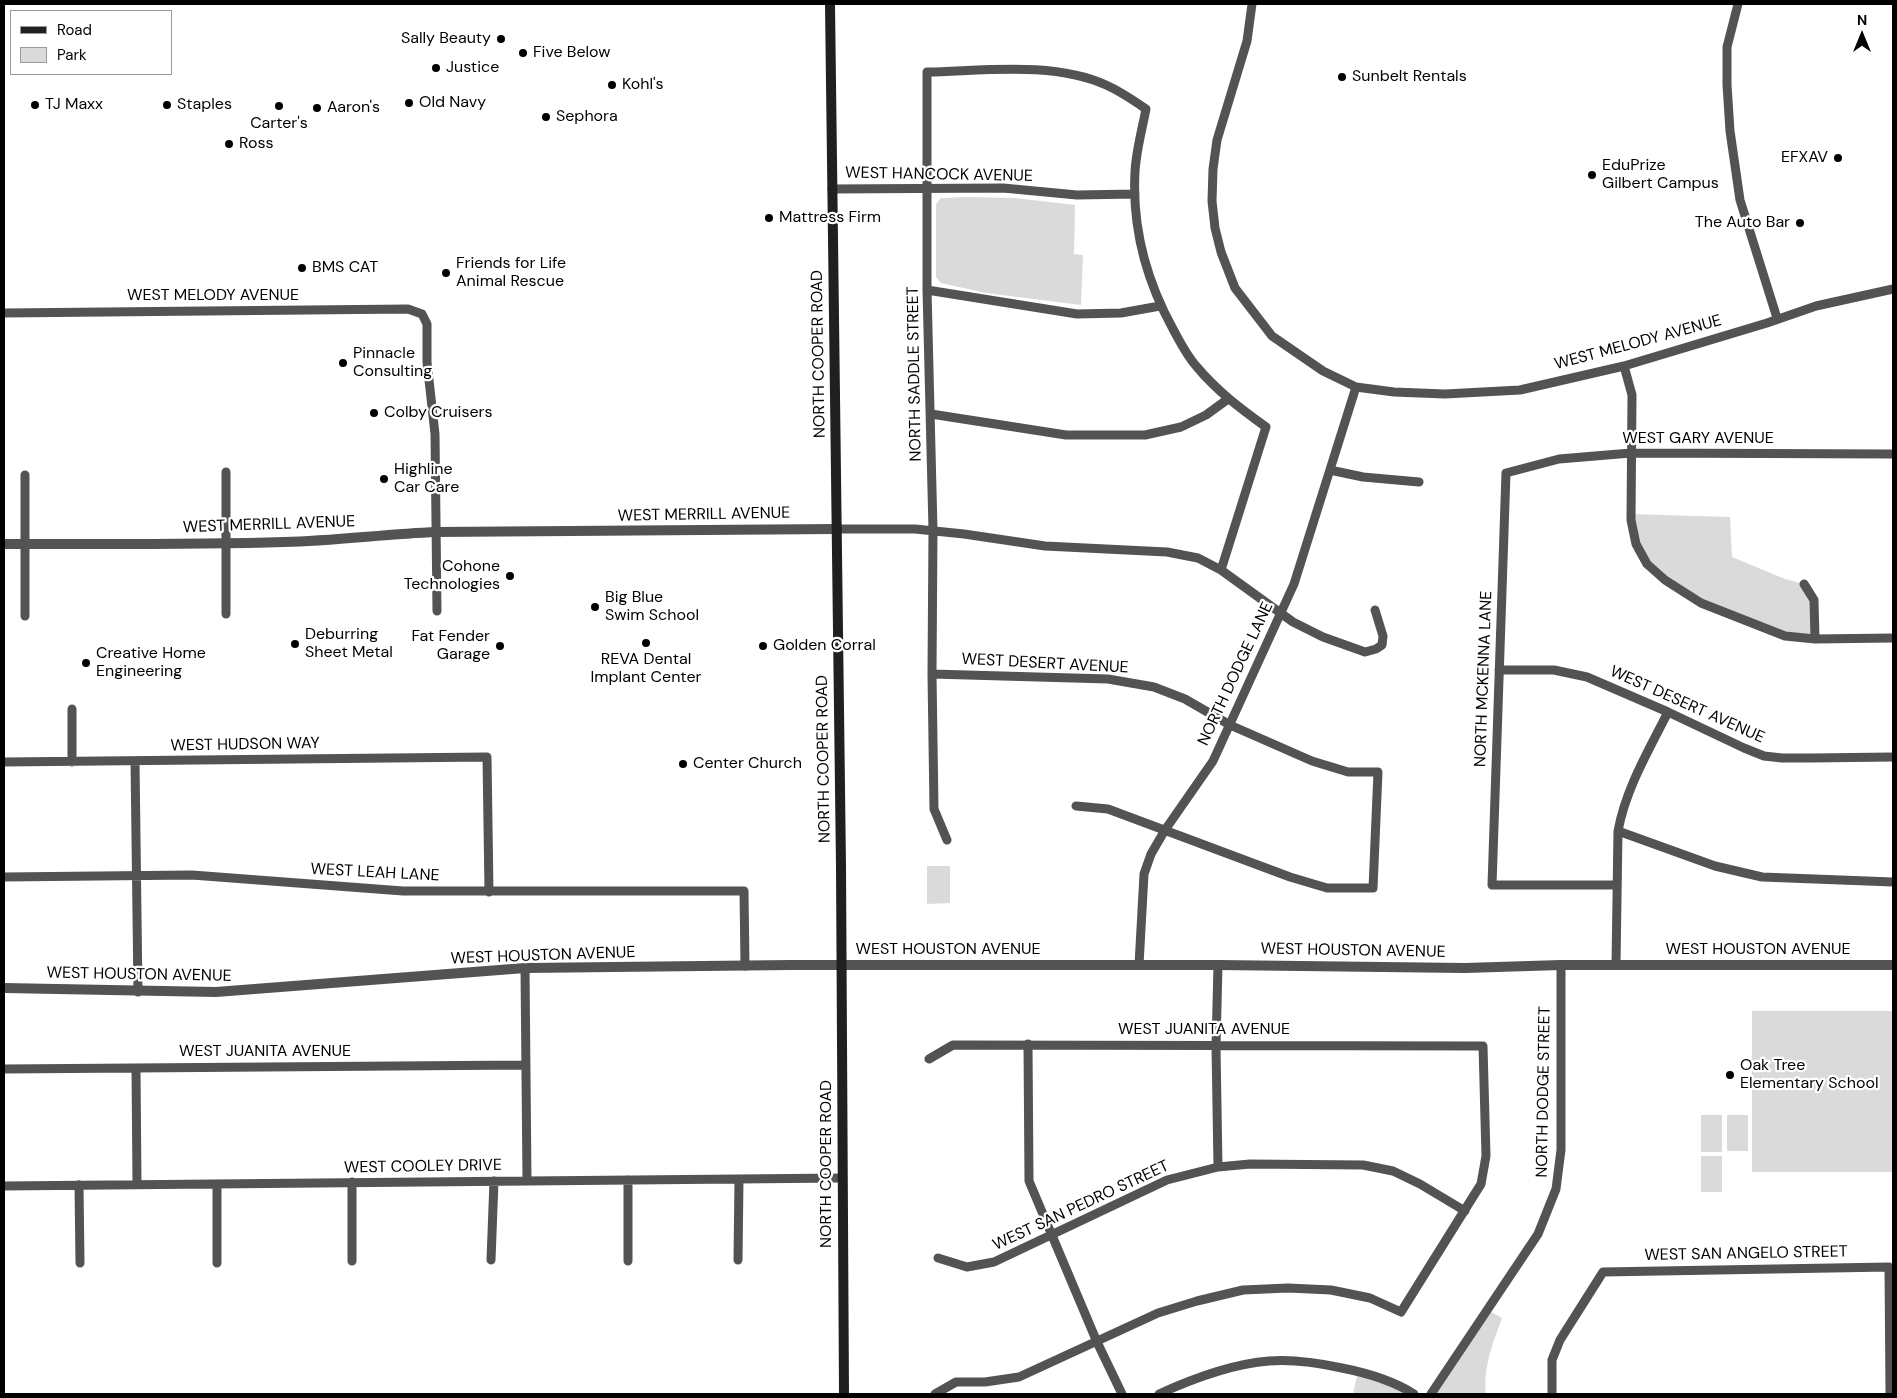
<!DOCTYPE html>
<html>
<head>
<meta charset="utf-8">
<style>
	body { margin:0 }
	#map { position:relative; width:1897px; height:1398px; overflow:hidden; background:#fff; font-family:"DM Sans",sans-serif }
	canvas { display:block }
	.frame { position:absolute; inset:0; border:5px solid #000; pointer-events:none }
	.legend { position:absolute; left:10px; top:10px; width:162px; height:65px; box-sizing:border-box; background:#fff; border:1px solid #999; margin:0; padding:6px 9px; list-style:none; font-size:15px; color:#000 }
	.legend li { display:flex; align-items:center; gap:10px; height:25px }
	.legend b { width:25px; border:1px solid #999 }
	.north { position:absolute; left:1837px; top:10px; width:50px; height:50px; -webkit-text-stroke:4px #fff; paint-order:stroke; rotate:0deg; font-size:14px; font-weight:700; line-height:20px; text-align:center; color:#000 }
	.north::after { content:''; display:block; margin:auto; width:18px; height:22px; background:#000; clip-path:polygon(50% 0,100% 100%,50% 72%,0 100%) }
</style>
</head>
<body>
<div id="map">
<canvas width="1897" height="1398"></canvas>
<div class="frame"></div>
<ul class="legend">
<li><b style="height:6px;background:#202020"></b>Road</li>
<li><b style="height:14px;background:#dadada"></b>Park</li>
</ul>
<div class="north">N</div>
</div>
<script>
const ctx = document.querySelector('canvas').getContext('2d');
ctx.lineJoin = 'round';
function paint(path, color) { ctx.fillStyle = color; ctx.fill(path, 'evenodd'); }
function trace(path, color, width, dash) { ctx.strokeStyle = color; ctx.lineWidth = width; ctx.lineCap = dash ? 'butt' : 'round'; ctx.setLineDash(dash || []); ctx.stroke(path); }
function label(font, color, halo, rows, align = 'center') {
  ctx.font = font + ' "DM Sans",sans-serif'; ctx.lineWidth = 4.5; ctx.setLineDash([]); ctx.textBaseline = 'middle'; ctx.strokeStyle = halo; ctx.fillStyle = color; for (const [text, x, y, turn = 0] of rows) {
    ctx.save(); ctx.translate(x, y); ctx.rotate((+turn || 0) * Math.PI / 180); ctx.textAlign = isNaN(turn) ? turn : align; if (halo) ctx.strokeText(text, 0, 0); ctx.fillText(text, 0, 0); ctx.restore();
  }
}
const green = new Path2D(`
	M 965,197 L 1015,198 L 1075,205 L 1074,254 L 1083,255 L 1081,305 L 986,293 L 941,283 L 936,277 L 936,204 L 941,198 Z
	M 1630,514 L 1730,517 L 1732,557 L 1785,579 L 1804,584 L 1814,600 L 1815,639 L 1785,636 L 1701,603 L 1647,564 Z
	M 927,866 L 950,866 L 950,903 L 927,904 Z
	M 1752,1011 L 1893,1011 L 1893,1172 L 1752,1172 Z
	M 1701,1115 L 1722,1115 L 1722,1152 L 1701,1152 Z
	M 1727,1115 L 1748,1115 L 1748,1151 L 1727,1151 Z
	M 1701,1156 L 1722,1156 L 1722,1192 L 1701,1192 Z
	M 1484,1308 L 1502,1318 C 1493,1343 1483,1367 1486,1394 L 1428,1394 Z
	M 1357,1376 L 1392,1387 L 1405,1394 L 1353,1394 Z`);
const minor = new Path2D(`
	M 1252,4 L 1247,41 L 1217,140 L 1213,169 L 1212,201 L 1215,228 L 1221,252 L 1235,288 L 1272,336 L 1323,371 L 1356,387 L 1394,392 L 1445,394 L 1520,390 L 1624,366 L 1767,323 L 1816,306 L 1893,289
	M 1738,4 L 1727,47 L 1727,85 L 1730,131 L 1740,200 L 1777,318
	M 832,189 L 1003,188 L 1077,195 L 1135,194
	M 927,290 L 1077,314 L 1121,313 L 1160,306
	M 4,313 L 408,309 L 422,314 L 427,324 L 427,362 L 435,434 L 437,611
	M 1624,366 L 1632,395 L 1631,520 L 1636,544 L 1647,564 L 1665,580 L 1701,603 L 1785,636 L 1815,639 L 1893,638
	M 931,414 L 1066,435 L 1145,435 L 1181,427 L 1206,415 L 1228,399
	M 1330,470 L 1363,477 L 1419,482
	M 226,472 L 226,614
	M 836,529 L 915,529 L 964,534 L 1045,546 L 1167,552 L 1198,558 L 1221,570 L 1293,622 L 1323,637 L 1365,652 L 1376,649 L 1382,645 L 1383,636 L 1375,610
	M 1804,584 L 1814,600 L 1815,639
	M 25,616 L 25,475
	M 1499,670 L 1554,670 L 1587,677 L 1668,712 L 1744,748 L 1764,756 L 1782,758 L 1810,758 L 1893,757
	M 932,674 L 1108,679 L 1154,687 L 1185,699 L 1230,725 L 1312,761 L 1348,772 L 1378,772 L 1373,888 L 1327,888 L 1290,877 L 1108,809 L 1076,806
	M 72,709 L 72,762
	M 135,761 L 138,992
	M 4,762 L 487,757 L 489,892
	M 1618,831 L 1715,866 L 1762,877 L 1893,882
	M 947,840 L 934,809 L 932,674 L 933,530 L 927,290 L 927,72 C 983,71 1053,61 1106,85 C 1120,91 1133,100 1146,109 C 1142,130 1136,151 1135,172 C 1132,228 1146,280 1173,329 C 1180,342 1187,356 1197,367 C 1217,391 1241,409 1266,427 L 1221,570
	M 4,877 L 192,875 L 403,891 L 744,891 L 745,966
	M 1616,885 L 1492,885 L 1506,473 L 1559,459 L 1631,453 L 1893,454
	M 1139,965 L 1144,874 L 1151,854 L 1165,830 L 1213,761 L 1294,584 L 1356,387
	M 1218,965 L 1216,1046 L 1218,1167
	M 1616,965 L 1618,831 C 1626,788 1649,750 1668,712
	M 525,968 L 527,1181
	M 1028,1044 L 1029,1181 L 1097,1342 L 1122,1394
	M 929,1059 L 953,1045 L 1483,1046 L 1486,1156 L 1481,1184 L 1401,1312 L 1370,1298 L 1331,1290 L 1288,1288 L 1243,1290 L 1197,1301 L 1158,1313 L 1019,1377 L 985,1382 L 956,1382 L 935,1394
	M 136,1068 L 137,1184
	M 4,1069 L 526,1065
	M 352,1182 L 352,1261
	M 217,1184 L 217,1263
	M 79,1185 L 80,1263
	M 4,1186 L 842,1178
	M 938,1258 L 967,1267 L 994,1262 L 1167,1180 L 1218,1167 L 1250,1164 L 1363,1165 L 1393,1171 L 1420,1184 L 1465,1211
	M 491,1260 L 494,1181
	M 738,1260 L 739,1179
	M 628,1261 L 628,1180
	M 1159,1394 C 1194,1378 1231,1364 1269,1361 C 1293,1359 1319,1363 1342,1368 C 1367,1373 1392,1380 1414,1394
	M 1431,1394 L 1538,1234 L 1556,1189 L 1561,1150 L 1561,965
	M 1552,1394 L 1552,1360 L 1560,1340 L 1603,1272 L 1889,1267 L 1890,1394`);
const tertiary = new Path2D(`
	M 4,544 C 97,544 191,545 284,542 C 335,541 385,534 436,532 L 836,529
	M 4,988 L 216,992 L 525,968 L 791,965 L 1218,965 L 1465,968 L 1561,965 L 1893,965`);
const secondary = new Path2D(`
	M 830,4 L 841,866 L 844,1394`);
const markers = [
	[501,39,5,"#000"],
	[523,53,5,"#000"],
	[436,68,5,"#000"],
	[1342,77,5,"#000"],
	[612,85,5,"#000"],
	[409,103,5,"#000"],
	[35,105,5,"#000"],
	[167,105,5,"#000"],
	[279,106,5,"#000"],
	[317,108,5,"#000"],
	[546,117,5,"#000"],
	[229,144,5,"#000"],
	[1838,158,5,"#000"],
	[1592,175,5,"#000"],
	[769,218,5,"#000"],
	[1800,223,5,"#000"],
	[302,268,5,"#000"],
	[446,273,5,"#000"],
	[343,363,5,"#000"],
	[374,413,5,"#000"],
	[384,479,5,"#000"],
	[510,576,5,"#000"],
	[595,607,5,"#000"],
	[646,643,5,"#000"],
	[295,644,5,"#000"],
	[500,646,5,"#000"],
	[763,646,5,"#000"],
	[86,663,5,"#000"],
	[683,764,5,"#000"],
	[1730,1075,5,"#000"]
];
const poiNames = [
	["Sally Beauty",491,39,"right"],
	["Five Below",533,53],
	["Justice",446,68],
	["Sunbelt Rentals",1352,77],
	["Kohl's",622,85],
	["Old Navy",419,103],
	["TJ Maxx",45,105],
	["Staples",177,105],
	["Aaron's",327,108],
	["Sephora",556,117],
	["Carter's",279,124,"center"],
	["Ross",239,144],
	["EFXAV",1828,158,"right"],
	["EduPrize",1602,166],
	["Gilbert Campus",1602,184],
	["Mattress Firm",779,218],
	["The Auto Bar",1790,223,"right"],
	["Friends for Life",456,264],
	["Animal Rescue",456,282],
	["BMS CAT",312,268],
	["Pinnacle",353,354],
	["Consulting",353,372],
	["Colby Cruisers",384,413],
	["Highline",394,470],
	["Car Care",394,488],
	["Cohone",500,567,"right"],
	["Technologies",500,585,"right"],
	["Big Blue",605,598],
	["Swim School",605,616],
	["Deburring",305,635],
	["Sheet Metal",305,653],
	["Fat Fender",490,637,"right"],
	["Garage",490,655,"right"],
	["Golden Corral",773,646],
	["Creative Home",96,654],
	["Engineering",96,672],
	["REVA Dental",646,660,"center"],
	["Implant Center",646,678,"center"],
	["Center Church",693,764],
	["Oak Tree",1740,1066],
	["Elementary School",1740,1084]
];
const streetNames = [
	["WEST HANCOCK AVENUE",939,175,1],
	["WEST MELODY AVENUE",213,296],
	["WEST MELODY AVENUE",1638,343,-15],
	["NORTH COOPER ROAD",819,354,-91],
	["NORTH SADDLE STREET",915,374,-91],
	["WEST GARY AVENUE",1698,439],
	["WEST MERRILL AVENUE",704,515,-1],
	["WEST MERRILL AVENUE",269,525,-2],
	["WEST DESERT AVENUE",1045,664,3],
	["NORTH DODGE LANE",1236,674,-65],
	["NORTH MCKENNA LANE",1484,679,-88],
	["WEST DESERT AVENUE",1687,705,24],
	["WEST HUDSON WAY",245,745,-1],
	["NORTH COOPER ROAD",824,759,-91],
	["WEST LEAH LANE",375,873,3],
	["WEST HOUSTON AVENUE",948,950],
	["WEST HOUSTON AVENUE",1758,950],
	["WEST HOUSTON AVENUE",1353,951,1],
	["WEST HOUSTON AVENUE",543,956,-2],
	["WEST HOUSTON AVENUE",139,975,1],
	["WEST JUANITA AVENUE",1204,1030],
	["WEST JUANITA AVENUE",265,1052],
	["NORTH DODGE STREET",1544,1092,-89],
	["NORTH COOPER ROAD",827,1164,-90],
	["WEST COOLEY DRIVE",423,1167,-1],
	["WEST SAN PEDRO STREET",1081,1206,-25],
	["WEST SAN ANGELO STREET",1746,1254,-1]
];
paint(green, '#dadada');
trace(minor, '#535353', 9);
trace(tertiary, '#535353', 10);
trace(secondary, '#202020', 10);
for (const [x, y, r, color] of markers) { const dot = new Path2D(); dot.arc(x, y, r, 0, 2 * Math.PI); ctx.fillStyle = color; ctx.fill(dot); trace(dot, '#fff', 2); }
label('16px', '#000', '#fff', poiNames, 'left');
label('16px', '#000', '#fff', streetNames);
</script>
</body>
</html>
